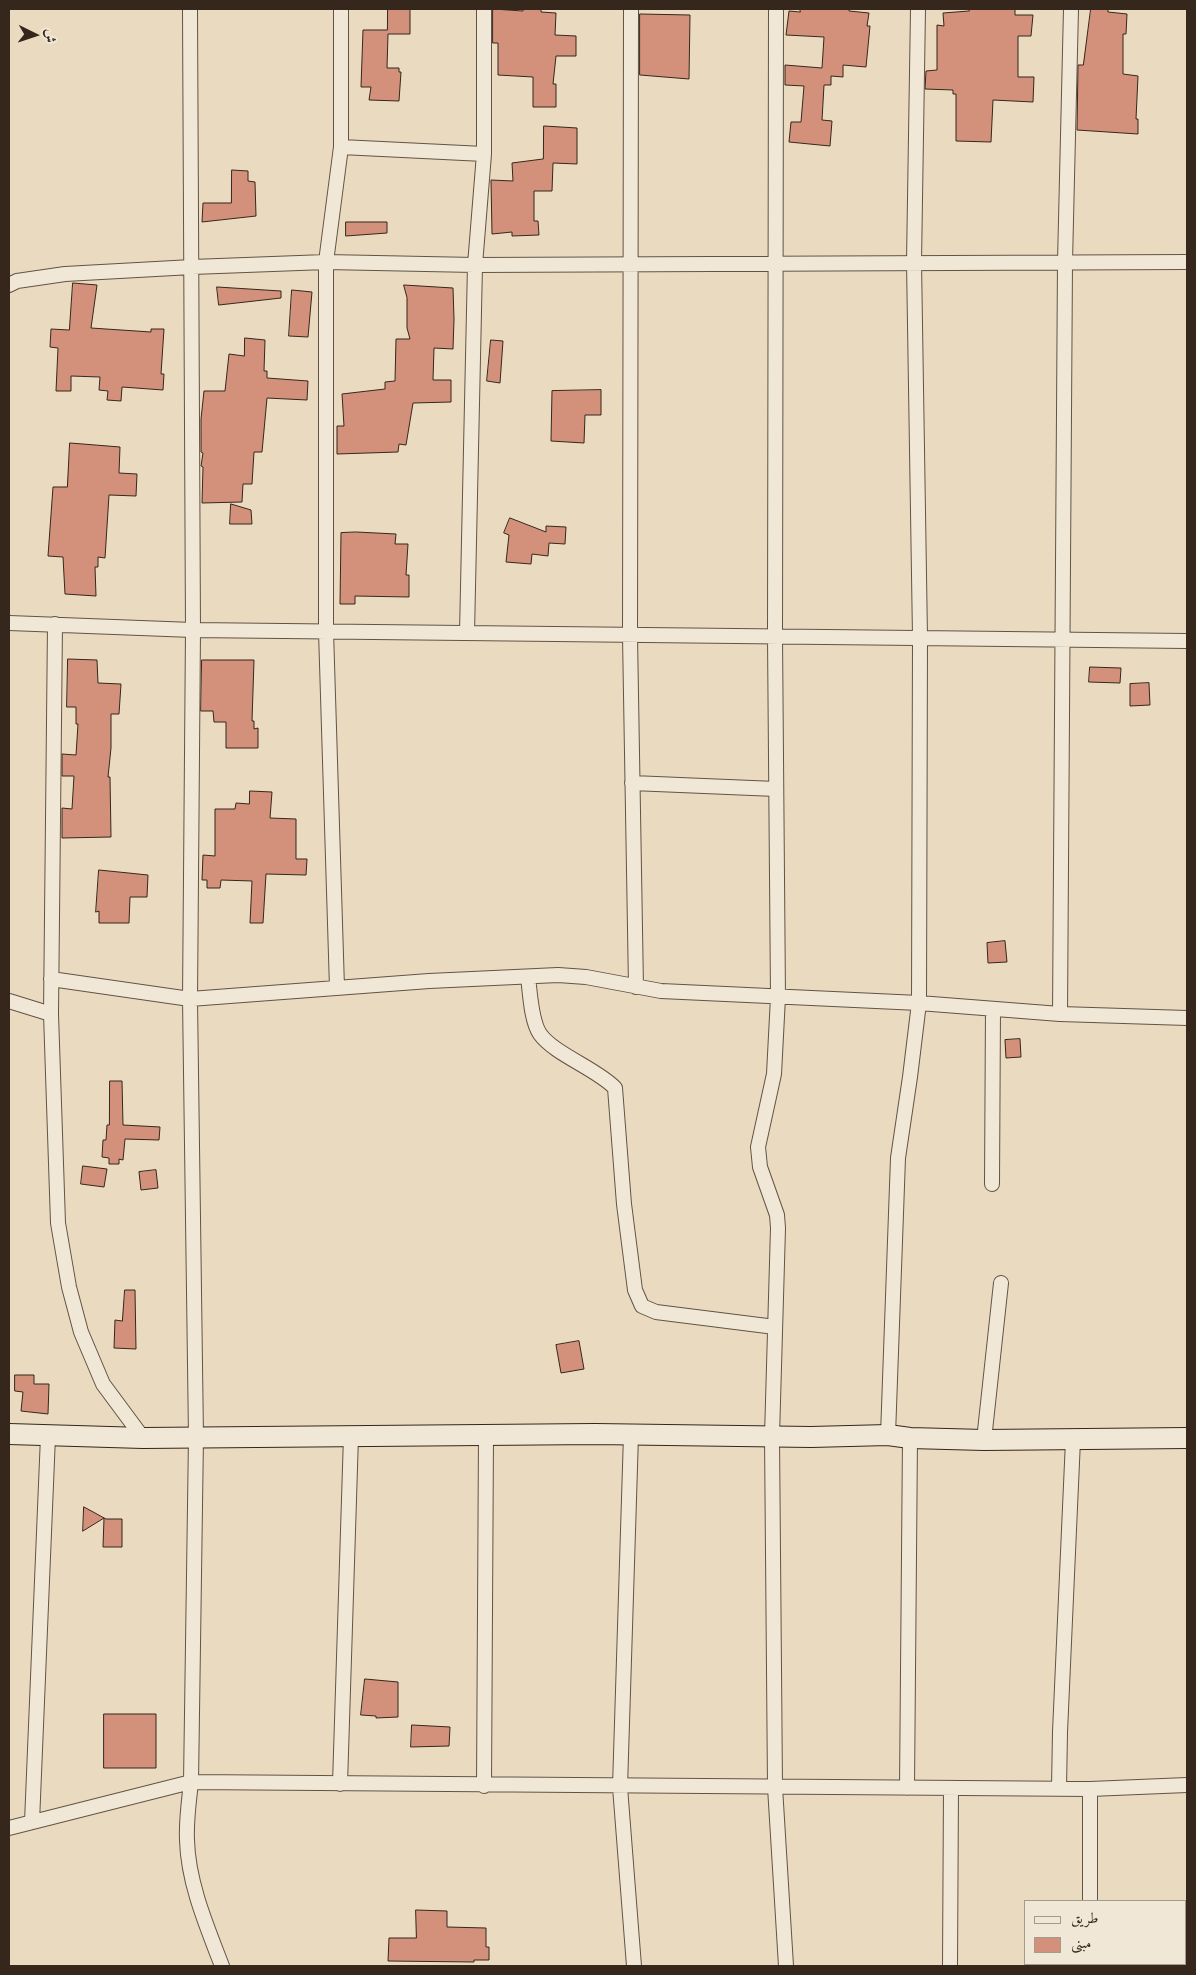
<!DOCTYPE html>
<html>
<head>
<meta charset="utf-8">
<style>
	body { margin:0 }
	#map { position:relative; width:1196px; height:1975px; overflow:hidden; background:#eadac0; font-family:"Old Standard TT",Amiri,serif }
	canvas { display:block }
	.frame { position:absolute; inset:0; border:10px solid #35271b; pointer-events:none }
	.legend { position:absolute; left:1024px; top:1900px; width:162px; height:65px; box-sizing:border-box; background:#f1e7d6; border:1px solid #a69a8b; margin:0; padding:6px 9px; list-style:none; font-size:15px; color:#35271b }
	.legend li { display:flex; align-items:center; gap:10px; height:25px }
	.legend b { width:25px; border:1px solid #a69a8b }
	.north { position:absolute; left:10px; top:10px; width:50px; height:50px; -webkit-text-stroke:4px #f1e7d6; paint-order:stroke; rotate:94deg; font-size:14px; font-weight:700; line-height:20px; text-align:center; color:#35271b }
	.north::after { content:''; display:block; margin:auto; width:18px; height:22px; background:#35271b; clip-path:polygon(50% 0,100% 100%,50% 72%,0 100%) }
</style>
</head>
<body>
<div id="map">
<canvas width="1196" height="1975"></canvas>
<div class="frame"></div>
<ul class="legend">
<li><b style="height:6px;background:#f1e7d6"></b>طريق</li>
<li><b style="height:14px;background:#d3917c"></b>مبنى</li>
</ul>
<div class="north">ش</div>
</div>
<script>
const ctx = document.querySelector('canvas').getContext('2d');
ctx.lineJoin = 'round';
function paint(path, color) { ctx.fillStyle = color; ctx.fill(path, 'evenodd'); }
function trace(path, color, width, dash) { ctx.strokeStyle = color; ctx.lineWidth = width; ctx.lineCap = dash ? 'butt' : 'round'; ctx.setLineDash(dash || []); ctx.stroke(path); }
const building = new Path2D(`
	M 388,9 L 410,9 L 410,34 L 388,34 L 387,68 L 399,68 L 399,72 L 401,72 L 399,101 L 369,100 L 371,87 L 361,87 L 363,30 L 387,30 Z
	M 493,9 L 523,11 L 523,9 L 541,9 L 541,12 L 556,13 L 555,35 L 576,36 L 576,56 L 556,56 L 553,84 L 556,84 L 556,107 L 533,107 L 533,77 L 498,75 L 498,43 L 493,43 Z
	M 800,9 L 849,9 L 849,11 L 869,13 L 867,26 L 870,26 L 866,67 L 843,65 L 843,77 L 831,76 L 831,85 L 824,85 L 822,120 L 832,121 L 830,146 L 789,142 L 791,122 L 801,122 L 804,86 L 785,85 L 785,65 L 822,68 L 824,37 L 786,35 L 789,11 L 800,12 Z
	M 969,9 L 1015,9 L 1015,15 L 1033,15 L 1031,36 L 1018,36 L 1018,77 L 1034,77 L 1033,102 L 993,100 L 991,142 L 956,141 L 956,94 L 953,94 L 953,90 L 925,89 L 926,71 L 937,70 L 937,25 L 944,26 L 943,13 L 969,11 Z
	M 1091,9 L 1108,9 L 1108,12 L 1127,14 L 1126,34 L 1123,34 L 1123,74 L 1138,76 L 1136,119 L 1138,119 L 1138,134 L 1077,130 L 1078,65 L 1083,65 Z
	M 640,14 L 690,15 L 689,79 L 640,75 Z
	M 544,126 L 577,128 L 577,164 L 553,163 L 552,191 L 534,191 L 534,221 L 538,221 L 539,235 L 512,236 L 512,232 L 492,234 L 491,180 L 513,181 L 512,163 L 543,159 Z
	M 232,170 L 248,171 L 248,181 L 255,182 L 256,216 L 202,222 L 203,203 L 231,203 Z
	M 346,222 L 387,222 L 387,233 L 346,236 Z
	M 73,283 L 97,285 L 91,328 L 151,332 L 151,329 L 164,329 L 161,374 L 164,374 L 163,390 L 122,387 L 121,401 L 107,400 L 108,391 L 99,390 L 100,377 L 71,376 L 71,391 L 56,391 L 58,348 L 50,347 L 51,329 L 69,330 Z
	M 404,285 L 453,288 L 454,319 L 453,349 L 434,348 L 433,380 L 451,380 L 451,402 L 413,403 L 406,445 L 399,444 L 398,452 L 337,454 L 337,426 L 344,426 L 342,394 L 385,389 L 385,382 L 395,381 L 396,339 L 410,339 L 407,328 L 407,298 Z
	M 217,287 L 281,291 L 281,298 L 219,305 Z
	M 292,290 L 312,292 L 308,337 L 289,336 Z
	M 245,338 L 265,340 L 264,371 L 267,371 L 267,378 L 308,381 L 307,400 L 267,398 L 262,452 L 254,452 L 252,484 L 243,484 L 242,502 L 202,503 L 203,467 L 201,466 L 203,453 L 201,452 L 201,419 L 204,391 L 225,391 L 229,354 L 244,356 Z
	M 491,340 L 503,341 L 500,383 L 487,381 Z
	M 601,390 L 601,415 L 585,415 L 584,443 L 551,441 L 552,391 Z
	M 70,443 L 120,447 L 119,473 L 137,474 L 136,496 L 109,495 L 105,558 L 98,557 L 98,567 L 95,567 L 96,596 L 65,594 L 63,557 L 48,556 L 53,487 L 67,487 Z
	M 231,504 L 251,510 L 252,524 L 230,524 Z
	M 510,518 L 546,532 L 546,526 L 566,527 L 565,544 L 549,543 L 548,556 L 532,554 L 531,564 L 506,562 L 509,535 L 504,533 Z
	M 356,532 L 396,534 L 395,544 L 408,544 L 406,575 L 409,575 L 409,597 L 355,596 L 355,604 L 340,604 L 341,533 Z
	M 68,659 L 97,660 L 98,683 L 121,684 L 119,714 L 111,714 L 111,748 L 108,777 L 110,777 L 111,837 L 62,838 L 62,808 L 72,809 L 74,776 L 62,776 L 62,754 L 76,755 L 78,724 L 76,724 L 76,707 L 67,707 Z
	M 202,660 L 254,660 L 252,721 L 254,721 L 254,729 L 258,728 L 258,748 L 226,748 L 226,722 L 214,722 L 213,711 L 201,711 Z
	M 1090,667 L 1121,668 L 1120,683 L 1089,682 Z
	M 1149,683 L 1150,705 L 1130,706 L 1130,684 Z
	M 250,791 L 272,792 L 270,818 L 296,819 L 296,859 L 307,859 L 306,875 L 266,874 L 263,923 L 250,923 L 252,881 L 221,880 L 220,888 L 207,888 L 207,880 L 202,880 L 203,855 L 215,856 L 215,809 L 235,809 L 236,803 L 249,804 Z
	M 99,870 L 148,875 L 147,897 L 130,897 L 129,923 L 99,923 L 99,911 L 96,912 Z
	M 1005,941 L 1007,962 L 988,963 L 987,943 Z
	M 1020,1039 L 1021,1057 L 1006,1058 L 1005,1040 Z
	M 110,1081 L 122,1081 L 123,1125 L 160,1127 L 159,1140 L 125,1139 L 123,1160 L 119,1159 L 119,1164 L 109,1164 L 109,1158 L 102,1157 L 103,1140 L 106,1140 L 107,1125 L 109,1125 Z
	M 83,1166 L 107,1169 L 104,1187 L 81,1184 Z
	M 156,1170 L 158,1188 L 141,1190 L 139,1172 Z
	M 125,1290 L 135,1290 L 136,1349 L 114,1348 L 115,1320 L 122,1321 Z
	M 579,1341 L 584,1369 L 561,1373 L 556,1345 Z
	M 15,1375 L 34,1375 L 34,1384 L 49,1384 L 48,1414 L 21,1411 L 23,1392 L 15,1391 Z
	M 84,1507 L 106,1519 L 122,1519 L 122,1547 L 103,1547 L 104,1518 L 83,1531 Z
	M 365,1679 L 398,1682 L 398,1717 L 376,1718 L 376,1716 L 361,1715 Z
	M 104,1714 L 156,1714 L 156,1768 L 104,1768 Z
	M 412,1725 L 450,1727 L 449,1746 L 411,1747 Z
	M 416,1910 L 447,1911 L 447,1927 L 486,1928 L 486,1947 L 489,1947 L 489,1960 L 474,1960 L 474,1962 L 388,1961 L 389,1938 L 416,1938 Z`);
const minor = new Path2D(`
	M 190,9 L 193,630 L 190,999 L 196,1437 L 191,1782 C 189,1801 186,1821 187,1840 C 188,1883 207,1927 222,1966
	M 631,9 L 630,636 L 636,987
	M 776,9 L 775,637 L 778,997 L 774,1074 L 758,1147 L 760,1167 L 777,1215 L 778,1228 L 772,1436 L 775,1787 L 786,1966
	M 341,147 L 484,154
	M 9,285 L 17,281 L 65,274 L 192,267 L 326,262 L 475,265 L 1187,262
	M 9,623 L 193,630 L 1187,641
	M 55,624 L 51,1014 L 58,1223 L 69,1287 L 81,1332 L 103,1384 L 143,1438
	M 467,633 L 475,265 L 484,154 L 484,9
	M 632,783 L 776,789
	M 528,977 C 530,992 531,1021 540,1034 C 554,1054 597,1069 615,1088 L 624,1204 L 635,1290 L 642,1306 L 656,1312 L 775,1327
	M 51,979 L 190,999 L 429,981 L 558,975 L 586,977 L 661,991 L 919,1003 L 1060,1014 L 1187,1018
	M 337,988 L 326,631 L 326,262 L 341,147 L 341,9
	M 9,1001 L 51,1014
	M 1060,1014 L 1065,262 L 1071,9
	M 992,1184 L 993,1009
	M 631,1435 L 620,1787 L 634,1966
	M 888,1435 L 898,1158 L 910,1077 L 919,1003 L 920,637 L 914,262 L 918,9
	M 984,1440 L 1001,1283
	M 340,1784 L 351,1436
	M 484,1786 L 486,1435
	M 907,1788 L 910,1438
	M 1059,1788 L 1060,1732 L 1073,1440
	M 1090,1789 L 1090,1901
	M 32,1822 L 48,1436
	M 9,1828 L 191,1782 L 1090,1789 L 1187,1785
	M 1090,1964 L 1090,1966
	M 950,1966 L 951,1788`);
const secondary = new Path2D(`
	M 9,1434 L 143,1438 L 595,1434 L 811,1437 L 888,1435 L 910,1438 L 984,1440 L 1187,1438`);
paint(building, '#d3917c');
trace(building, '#35271b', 1);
trace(minor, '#625444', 16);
trace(secondary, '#35271b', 22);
trace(minor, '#f1e7d6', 14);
trace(secondary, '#f1e7d6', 20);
</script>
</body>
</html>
